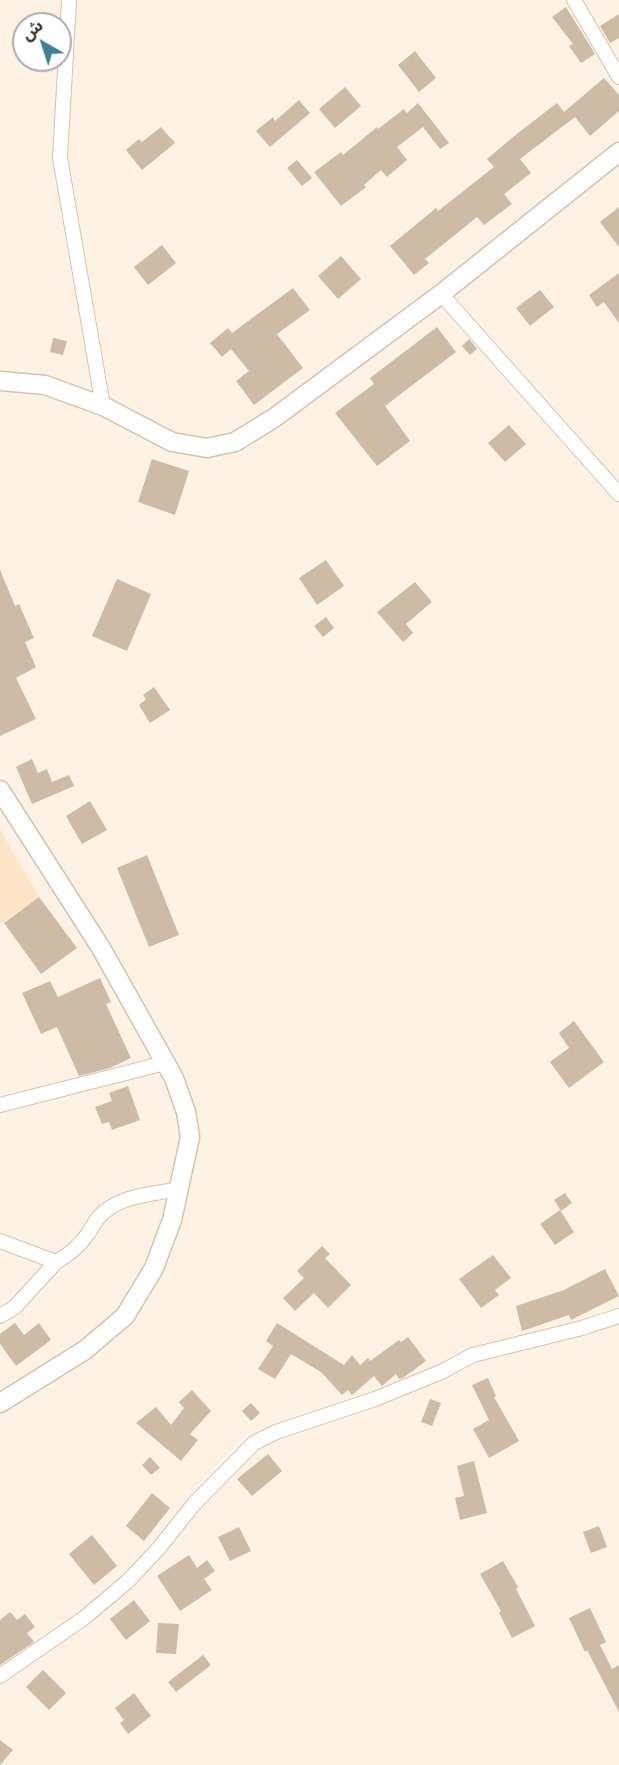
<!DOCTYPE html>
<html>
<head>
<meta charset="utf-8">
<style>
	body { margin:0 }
	#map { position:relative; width:619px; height:1765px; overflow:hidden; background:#fef2e5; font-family:"Source Serif 4","Noto Sans Arabic",serif }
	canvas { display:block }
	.north { position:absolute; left:12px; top:12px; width:60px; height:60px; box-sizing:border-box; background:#fff; border:2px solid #aeaba7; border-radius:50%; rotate:321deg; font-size:16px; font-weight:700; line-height:24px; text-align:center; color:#342c24 }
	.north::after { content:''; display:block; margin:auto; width:21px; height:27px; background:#408094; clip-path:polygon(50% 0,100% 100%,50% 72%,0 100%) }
</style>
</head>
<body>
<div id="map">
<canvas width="619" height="1765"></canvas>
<div class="north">ش</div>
</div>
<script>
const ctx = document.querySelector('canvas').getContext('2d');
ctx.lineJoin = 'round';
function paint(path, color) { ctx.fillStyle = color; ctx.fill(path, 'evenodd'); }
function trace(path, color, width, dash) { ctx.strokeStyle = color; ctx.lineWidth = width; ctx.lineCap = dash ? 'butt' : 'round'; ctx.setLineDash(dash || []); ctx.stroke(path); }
const built = new Path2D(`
	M 0,829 L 39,897 L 0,924 Z`);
const building = new Path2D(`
	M 566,7 L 595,54 L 581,63 L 569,46 L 573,44 L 552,17 Z
	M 619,14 L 619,38 L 610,43 L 600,26 Z
	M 415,51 L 436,78 L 419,92 L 398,65 Z
	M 604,78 L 619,95 L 619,111 L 590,136 L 575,117 L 520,159 L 531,173 L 504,194 L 512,204 L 484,225 L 477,217 L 425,259 L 429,263 L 414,275 L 390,246 L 436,208 L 438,211 L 494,167 L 487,159 L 518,133 L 557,103 L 564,112 Z
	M 345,87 L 361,106 L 335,128 L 319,109 Z
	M 299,100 L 310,113 L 270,147 L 256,131 L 273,117 L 275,121 Z
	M 418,103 L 449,143 L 440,149 L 423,127 L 397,147 L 407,160 L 387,177 L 381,170 L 364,185 L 366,187 L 341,206 L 314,172 L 341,152 L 343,155 L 377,127 L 378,129 L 404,109 L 407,113 Z
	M 161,127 L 175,143 L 142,170 L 126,150 L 139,139 L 142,142 Z
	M 297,160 L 312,178 L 302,186 L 287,168 Z
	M 619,207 L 619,247 L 600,222 Z
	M 162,245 L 176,263 L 148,285 L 134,267 Z
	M 341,256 L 361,279 L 338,299 L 318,276 Z
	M 619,273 L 619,323 L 604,302 L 597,307 L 589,295 Z
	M 293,288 L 310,310 L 277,334 L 303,368 L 254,405 L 236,381 L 249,371 L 231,349 L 222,357 L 210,343 L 228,328 L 232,333 Z
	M 540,290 L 554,307 L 530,326 L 516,308 Z
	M 437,327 L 456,352 L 385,406 L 410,441 L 377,466 L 335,413 L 374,384 L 370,378 Z
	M 53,338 L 67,341 L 63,355 L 50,352 Z
	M 469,339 L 477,349 L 470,355 L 462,346 Z
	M 509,425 L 526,444 L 505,462 L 488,443 Z
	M 152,459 L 189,471 L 175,515 L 138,502 Z
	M 326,560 L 344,586 L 317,605 L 299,578 Z
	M 0,570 L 15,606 L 19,604 L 34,638 L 25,642 L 36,667 L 16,678 L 36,719 L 0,736 Z
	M 117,579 L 151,594 L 127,651 L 92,636 Z
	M 415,582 L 432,602 L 406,624 L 413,633 L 403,642 L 377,612 Z
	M 326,617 L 334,628 L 323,637 L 314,626 Z
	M 154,687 L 170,710 L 150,723 L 139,705 L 146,699 L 143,695 Z
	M 32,759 L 38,773 L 47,769 L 52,782 L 69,775 L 74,786 L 32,804 L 16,767 Z
	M 90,801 L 107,830 L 82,844 L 66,816 Z
	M 147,855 L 179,935 L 149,947 L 117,868 Z
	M 39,897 L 77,948 L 41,974 L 4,923 Z
	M 100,978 L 111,1002 L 106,1004 L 131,1058 L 110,1068 L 79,1076 L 57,1027 L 41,1034 L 22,993 L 50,981 L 58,997 Z
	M 574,1021 L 604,1062 L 569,1088 L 550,1062 L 569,1048 L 559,1033 Z
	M 128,1086 L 140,1120 L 112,1130 L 109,1122 L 102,1124 L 95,1107 L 112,1101 L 109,1093 Z
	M 565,1193 L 572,1203 L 561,1211 L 554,1200 Z
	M 560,1210 L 574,1232 L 555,1245 L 540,1224 Z
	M 322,1246 L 330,1254 L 325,1258 L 351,1285 L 328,1308 L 314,1293 L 295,1311 L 283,1298 L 304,1278 L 297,1271 Z
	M 493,1255 L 511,1278 L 495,1290 L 499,1295 L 481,1308 L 459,1279 Z
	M 605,1269 L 619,1296 L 571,1320 L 569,1315 L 522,1331 L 516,1306 L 564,1290 Z
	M 15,1323 L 24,1335 L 39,1323 L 51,1340 L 16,1366 L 0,1344 L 0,1334 Z
	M 277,1323 L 344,1365 L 352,1355 L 360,1365 L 368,1358 L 370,1361 L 399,1340 L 401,1342 L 408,1337 L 426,1361 L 403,1378 L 399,1379 L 396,1374 L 382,1386 L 374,1376 L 352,1395 L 348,1390 L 342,1395 L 321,1372 L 291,1354 L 275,1379 L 258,1369 L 273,1346 L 266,1341 Z
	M 488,1378 L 496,1396 L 494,1397 L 519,1441 L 489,1458 L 473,1429 L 489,1420 L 472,1385 Z
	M 192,1390 L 211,1411 L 190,1434 L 198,1440 L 181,1461 L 136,1423 L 156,1407 L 171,1425 L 184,1408 L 179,1402 Z
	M 430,1399 L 441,1403 L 432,1426 L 421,1422 Z
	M 251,1403 L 260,1413 L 251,1421 L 242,1411 Z
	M 268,1454 L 282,1471 L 252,1496 L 237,1479 Z
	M 150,1457 L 160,1468 L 151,1475 L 142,1465 Z
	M 474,1461 L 487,1513 L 460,1520 L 455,1498 L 464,1496 L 457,1466 Z
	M 152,1493 L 170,1508 L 144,1541 L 126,1526 Z
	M 599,1526 L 607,1547 L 591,1553 L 583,1532 Z
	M 239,1527 L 251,1551 L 230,1561 L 218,1537 Z
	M 92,1535 L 117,1566 L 94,1585 L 69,1554 Z
	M 189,1555 L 197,1568 L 207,1560 L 215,1571 L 204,1579 L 212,1590 L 180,1611 L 157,1576 Z
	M 503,1561 L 518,1587 L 516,1589 L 535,1626 L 512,1638 L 499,1613 L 501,1611 L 480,1574 Z
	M 134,1600 L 150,1621 L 126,1640 L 110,1619 Z
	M 590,1608 L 606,1642 L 600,1645 L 612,1669 L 619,1665 L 619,1712 L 587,1650 L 585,1652 L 569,1618 Z
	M 10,1612 L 17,1620 L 25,1614 L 35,1627 L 27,1633 L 34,1642 L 0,1665 L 0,1620 Z
	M 158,1623 L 179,1624 L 176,1654 L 156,1653 Z
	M 203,1655 L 211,1665 L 176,1692 L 168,1682 Z
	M 43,1670 L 66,1693 L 49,1710 L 26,1687 Z
	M 134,1693 L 151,1716 L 128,1734 L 120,1723 L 124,1720 L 115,1708 Z
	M 0,1740 L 13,1750 L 0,1765 Z`);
const minor = new Path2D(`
	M 69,0 L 60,158 L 103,406
	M 574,0 L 619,77
	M 441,294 L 619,494
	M 0,1105 L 165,1063
	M 0,1241 L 56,1262 C 69,1255 79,1246 87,1235 C 93,1227 96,1218 104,1212 C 124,1195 154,1194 179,1189
	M 0,1316 L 15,1307 L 56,1262
	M 0,1676 L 84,1618 L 127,1582 L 159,1548 L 194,1504 L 254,1443 L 276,1432 L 375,1399 L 441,1372 L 473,1355 L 582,1328 L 619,1316`);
const major = new Path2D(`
	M 0,381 L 45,385 L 103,406 L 172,442 L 207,448 L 235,442 L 274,418 L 441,294 L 619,152
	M 0,790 L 101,948 L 174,1078 L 186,1112 L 190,1137 L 172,1220 L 154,1268 L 125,1316 L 85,1350 L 0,1403`);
paint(built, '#fde4c7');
paint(building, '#cebba6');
trace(minor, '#d6c3ad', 16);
trace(major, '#d6c3ad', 21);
trace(minor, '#fff', 14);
trace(major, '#fff', 18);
</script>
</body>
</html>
